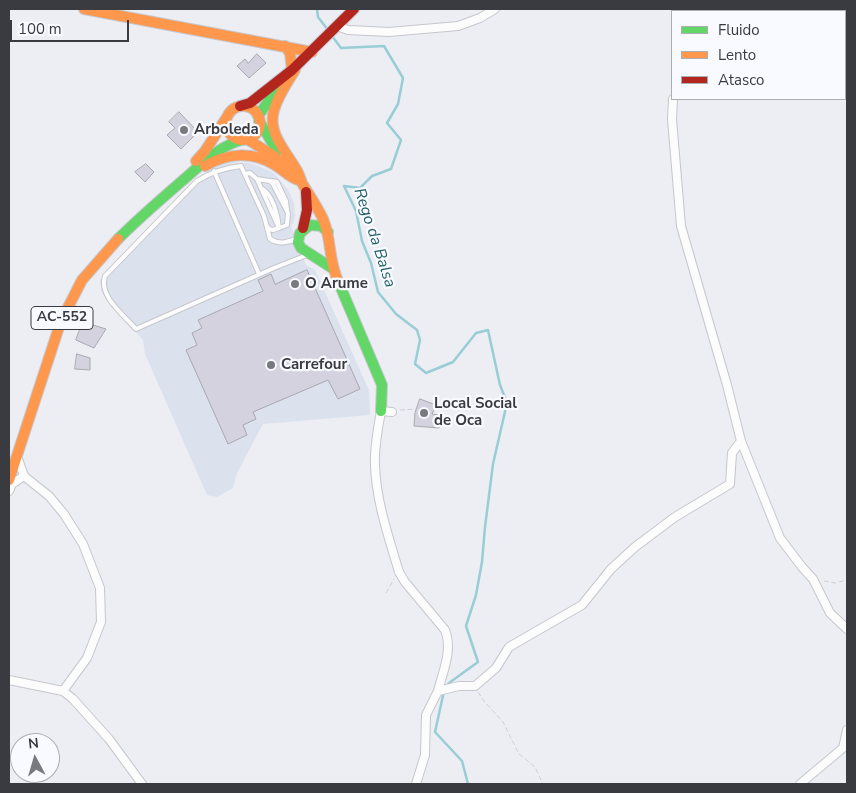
<!DOCTYPE html>
<html>
<head>
<meta charset="utf-8">
<style>
	body { margin:0 }
	#map { position:relative; width:856px; height:793px; overflow:hidden; background:#eceef4; font-family:"Nunito Sans",sans-serif }
	canvas { display:block }
	.frame { position:absolute; inset:0; border:10px solid #3a3b40; pointer-events:none }
	.legend { position:absolute; left:671px; top:10px; width:175px; height:90px; box-sizing:border-box; background:#f8faff; border:1px solid #acaeb3; margin:0; padding:6px 9px; list-style:none; font-size:15px; color:#3a3b40 }
	.legend li { display:flex; align-items:center; gap:10px; height:25px }
	.legend b { width:25px; border:1px solid #acaeb3 }
	.north { position:absolute; left:10px; top:733px; width:50px; height:50px; box-sizing:border-box; background:#f8faff; border:1px solid #acaeb3; border-radius:50%; rotate:354deg; font-size:14px; font-weight:700; line-height:20px; text-align:center; color:#3a3b40 }
	.north::after { content:''; display:block; margin:auto; width:18px; height:22px; background:#787a7f; clip-path:polygon(50% 0,100% 100%,50% 72%,0 100%) }
	.scale { position:absolute; left:10px; top:20px; width:119px; height:22px; box-sizing:border-box; border:2px solid #3a3b40; border-top:0; padding-left:6px; font-size:15px; line-height:18px; white-space:nowrap; color:#3a3b40; -webkit-text-stroke:4px #f8faff; paint-order:stroke }
</style>
</head>
<body>
<div id="map">
<canvas width="856" height="793"></canvas>
<div class="frame"></div>
<ul class="legend">
<li><b style="height:6px;background:#63d668"></b>Fluido</li>
<li><b style="height:6px;background:#ff974d"></b>Lento</li>
<li><b style="height:6px;background:#b3261e"></b>Atasco</li>
</ul>
<div class="north">N</div>
<div class="scale">100 m</div>
</div>
<script>
const ctx = document.querySelector('canvas').getContext('2d');
ctx.lineJoin = 'round';
function paint(path, color) { ctx.fillStyle = color; ctx.fill(path, 'evenodd'); }
function trace(path, color, width, dash) { ctx.strokeStyle = color; ctx.lineWidth = width; ctx.lineCap = dash ? 'butt' : 'round'; ctx.setLineDash(dash || []); ctx.stroke(path); }
function label(font, color, halo, rows, align = 'center') {
  ctx.font = font + ' "Nunito Sans",sans-serif'; ctx.lineWidth = 4.5; ctx.setLineDash([]); ctx.textBaseline = 'middle'; ctx.strokeStyle = halo; ctx.fillStyle = color; for (const [text, x, y, turn = 0] of rows) {
    ctx.save(); ctx.translate(x, y); ctx.rotate((+turn || 0) * Math.PI / 180); ctx.textAlign = isNaN(turn) ? turn : align; if (halo) ctx.strokeText(text, 0, 0); ctx.fillText(text, 0, 0); ctx.restore();
  }
}
const built = new Path2D(`
	M 229,162 L 250,163 L 261,167 L 274,173 L 288,190 L 294,203 L 295,216 L 294,222 L 291,226 L 306,265 L 315,270 L 369,390 L 370,415 L 263,424 L 237,473 L 233,488 L 217,497 L 207,495 L 145,354 L 143,340 L 106,299 L 101,290 L 100,280 L 190,184 L 211,169 Z`);
const stream = new Path2D(`
	M 317,9 L 318,17 L 328,30
	M 332,36 L 341,48 L 384,46 L 403,78 L 398,104 L 387,123 L 401,140 L 391,169 L 372,176 L 360,188 L 344,186 L 356,211 L 362,241 L 371,263 L 378,292 L 396,314 L 417,330 L 420,340 L 415,364 L 426,373 L 453,362 L 476,333 L 488,330 L 500,385 L 507,403 L 493,464 L 485,527 L 482,562 L 476,595 L 466,626 L 478,662 L 449,683 L 447,686
	M 444,691 L 435,732 L 462,761 L 468,784`);
const building = new Path2D(`
	M 257,54 L 266,63 L 249,78 L 237,66 L 245,59 L 248,63 Z
	M 179,112 L 198,132 L 181,149 L 167,135 L 175,128 L 169,122 Z
	M 146,164 L 154,172 L 145,182 L 135,172 Z
	M 307,270 L 360,389 L 338,399 L 328,380 L 253,412 L 256,419 L 243,425 L 247,435 L 228,444 L 186,350 L 197,345 L 192,333 L 202,328 L 198,320 L 263,291 L 258,280 L 271,274 L 275,284 Z
	M 83,322 L 106,329 L 94,348 L 76,340 Z
	M 77,354 L 90,358 L 90,370 L 75,369 Z
	M 420,399 L 436,405 L 432,414 L 440,415 L 439,428 L 414,426 L 415,413 Z`);
const path = new Path2D(`
	M 400,410 L 416,409
	M 824,581 L 835,583 L 847,580
	M 386,593 L 394,579
	M 478,692 L 484,701 L 503,722 L 519,754 L 535,767 L 543,784`);
const lane = new Path2D(`
	M 214,171 L 259,274
	M 245,174 L 250,173 L 257,179 L 279,228 L 273,230 L 269,229 L 267,226
	M 257,179 L 270,181 L 273,184 L 288,213 L 287,225 L 279,228 C 278,216 273,194 261,188
	M 272,181 L 277,182 L 286,201 L 287,210
	M 297,239 C 287,242 280,245 270,239 L 264,216 L 241,166 C 224,168 211,172 197,181 L 105,276 C 98,296 124,315 136,329 L 274,268 L 307,255`);
const street = new Path2D(`
	M 679,11 L 679,9
	M 337,26 L 348,30 L 389,32 L 458,26 L 480,18 L 495,9
	M 673,99 L 672,119 L 681,226 L 727,385 L 741,441
	M 392,412 L 381,411 C 378,429 374,447 375,465 C 376,501 389,538 399,572 L 405,582 L 445,630 C 453,650 443,671 438,691
	M 17,456 L 24,476 L 49,496 L 64,514 L 83,544 L 100,588 L 101,622 L 87,658 L 63,691
	M 9,491 L 12,484 L 24,476
	M 9,680 L 63,691 L 73,699 L 109,739 L 142,784
	M 416,784 L 425,755 L 426,715 L 438,691 L 459,686 L 475,686 L 496,668 L 509,647 L 582,605 L 611,569 L 635,547 L 675,517 L 730,484 L 732,453 L 741,441 L 780,538 L 802,567 L 813,579 L 830,613 L 847,629
	M 800,784 L 843,748 L 847,730`);
const fast = new Path2D(`
	M 258,116 L 280,85
	M 259,121 L 277,151
	M 328,232 L 321,226 L 310,225 L 300,233 L 298,242 L 301,248 L 332,268
	M 118,239 C 139,218 160,200 182,181 C 200,166 218,146 242,140
	M 338,281 L 382,385 L 381,411`);
const slow = new Path2D(`
	M 84,9 L 312,52
	M 285,46 L 290,53 L 292,70
	M 295,70 C 287,83 278,96 274,110 C 267,133 286,151 296,169 C 299,173 300,178 302,183 C 309,195 317,206 323,219 C 332,240 328,259 338,281
	M226 123a17 17 0 1 1 34 0a17 17 0 1 1-34 0Z
	M 247,139 L 274,156 L 288,169
	M 196,161 L 205,151 L 227,117
	M 205,166 C 227,153 252,151 275,165 C 285,171 289,178 301,181
	M 9,480 L 61,321 L 82,280 L 118,239`);
const jam = new Path2D(`
	M 240,106 L 250,103 L 292,70 L 354,9
	M 303,228 L 307,210 L 306,192`);
const markers = [
	[184,130,5,"#787a7f"],
	[295,284,5,"#787a7f"],
	[271,365,5,"#787a7f"],
	[424,413,5,"#787a7f"]
];
const shields = [
	[62,318,62]
];
const shieldNames = [
	["AC-552",62,318]
];
const poiNames = [
	["Arboleda",194,130],
	["O Arume",305,284],
	["Carrefour",281,365],
	["Local Social",434,404],
	["de Oca",434,421]
];
const waterNames = [
	["Rego da Balsa",374,238,72]
];
paint(built, '#dce1ee');
trace(stream, '#99cdd5', 2.5);
paint(building, '#d4d2df');
trace(building, '#a8a9ae', 1);
trace(lane, '#c6c7cc', 6);
trace(street, '#c6c7cc', 10);
trace(fast, '#c6c7cc', 12);
trace(slow, '#c6c7cc', 12);
trace(jam, '#c6c7cc', 12);
trace(path, '#cecfd1', 1, [5, 2.5]);
trace(lane, '#fcfcfd', 4);
trace(street, '#fcfcfd', 8);
trace(fast, '#63d668', 10);
trace(slow, '#ff974d', 10);
trace(jam, '#b3261e', 10);
for (const [x, y, r, color] of markers) { const dot = new Path2D(); dot.arc(x, y, r, 0, 2 * Math.PI); ctx.fillStyle = color; ctx.fill(dot); trace(dot, '#f8faff', 2); }
for (const [x, y, w] of shields) { const box = new Path2D(); box.roundRect(x - w / 2, y - 11.5, w, 23, 4); ctx.fillStyle = '#f8faff'; ctx.fill(box); trace(box, '#3a3b40', 1); }
label('bold 14px', '#3a3b40', null, shieldNames);
label('bold 15px', '#3a3b40', '#f8faff', poiNames, 'left');
label('italic 16px', '#246269', '#f8faff', waterNames);
</script>
</body>
</html>
